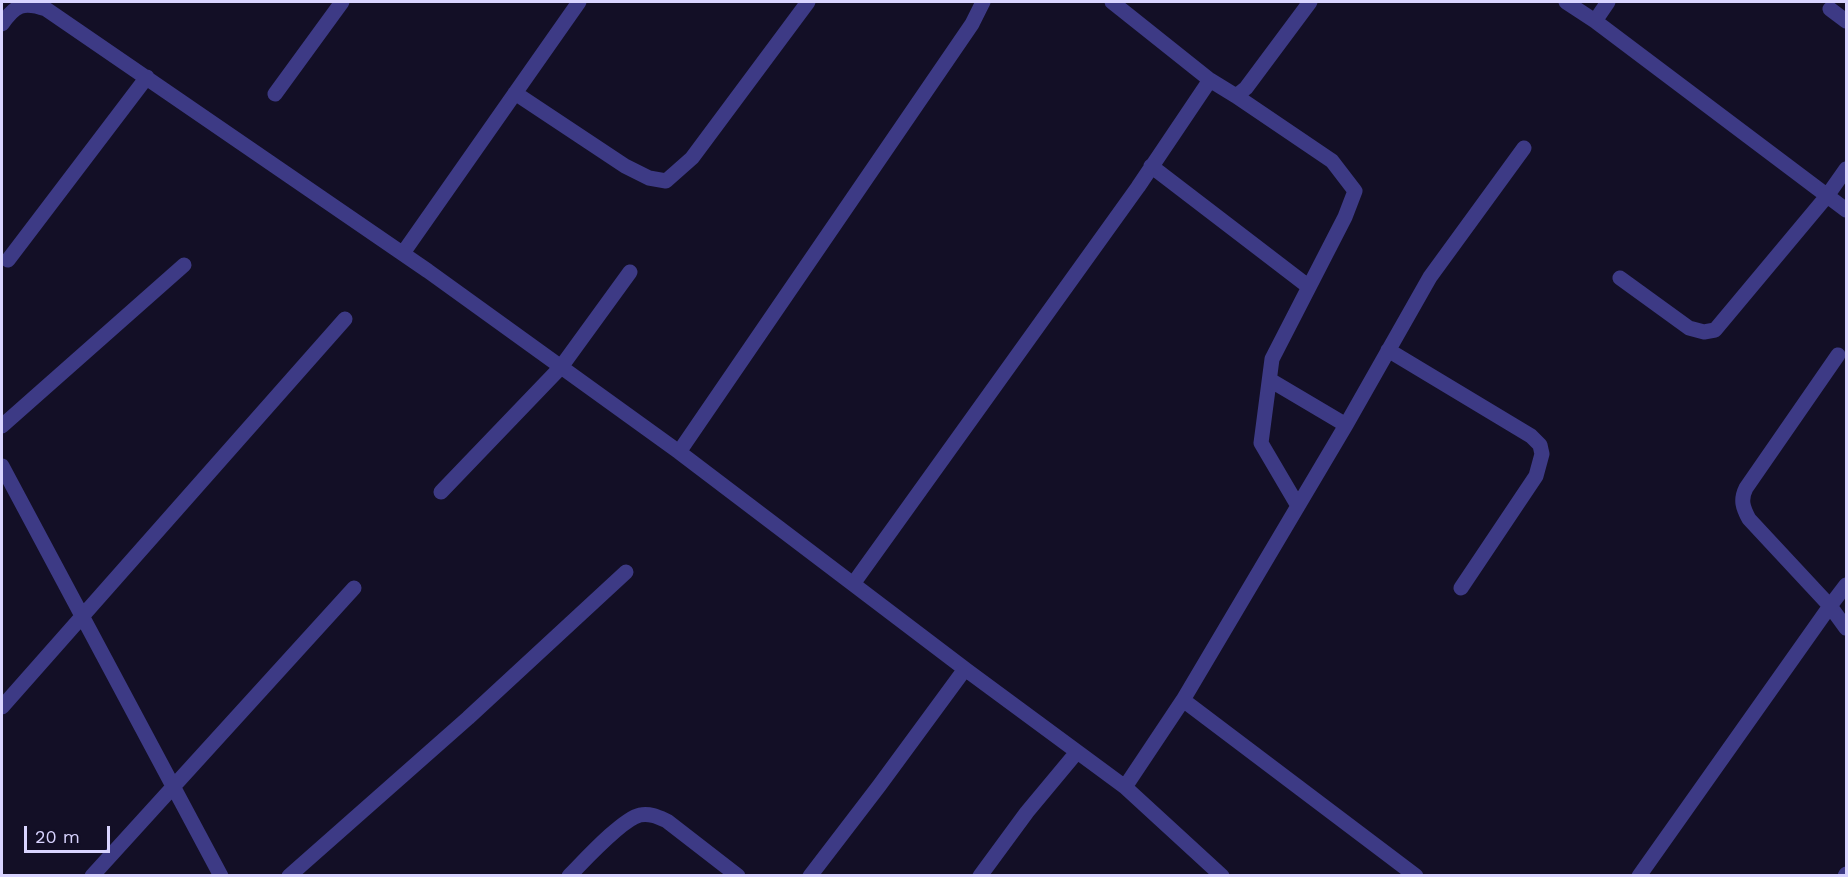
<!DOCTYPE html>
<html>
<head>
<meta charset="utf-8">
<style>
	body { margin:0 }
	#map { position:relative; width:1848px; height:877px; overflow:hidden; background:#130f26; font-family:"Work Sans",sans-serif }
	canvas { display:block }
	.frame { position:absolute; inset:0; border:3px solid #d9d4ff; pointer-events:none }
	.scale { position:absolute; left:24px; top:826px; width:86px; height:27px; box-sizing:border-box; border:3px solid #d9d4ff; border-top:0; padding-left:8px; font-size:18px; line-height:21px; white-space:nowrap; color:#d9d4ff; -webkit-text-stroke:4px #130f26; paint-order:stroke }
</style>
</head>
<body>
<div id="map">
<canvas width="1848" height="877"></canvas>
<div class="frame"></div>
<div class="scale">20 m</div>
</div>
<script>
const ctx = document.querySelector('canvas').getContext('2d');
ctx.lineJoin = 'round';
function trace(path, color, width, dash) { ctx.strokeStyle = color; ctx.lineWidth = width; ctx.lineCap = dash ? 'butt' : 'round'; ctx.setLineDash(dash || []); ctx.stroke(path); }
const street = new Path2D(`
	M 1112,2 L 1210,80 L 1236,96 L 1246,88 L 1310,2
	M 1566,2 L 1595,21 L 1846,210
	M 1830,9 L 1846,21
	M 1595,21 L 1608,2
	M 2,24 C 15,5 23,1 46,9 L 428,271 L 679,452 L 965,669 L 879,786 L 810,876
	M 515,93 L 625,166 L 649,178 L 666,181 L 692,158 L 808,2
	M 275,94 L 342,2
	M 1236,96 L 1332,161 L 1355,191 L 1345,217 L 1272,359 L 1261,443 L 1298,506
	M 1151,166 L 1309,287
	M 403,253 L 579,2
	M 8,260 L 147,77
	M 1620,278 L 1689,328 L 1704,332 L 1715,330 L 1827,196 L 1846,169
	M 1388,350 L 1531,436 L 1540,445 L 1542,454 L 1536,476 L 1461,588
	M 1838,355 L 1746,488 C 1740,500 1743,508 1749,519 L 1830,606 L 1846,628
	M 1270,380 L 1346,425
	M 2,426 L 184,265
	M 679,452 L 972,24 L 983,2
	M 2,466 L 221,876
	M 441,492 L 561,367 L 630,272
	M 853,584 L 1138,187 L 1210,80
	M 965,669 L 1125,787 L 1183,700
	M 2,707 L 345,319
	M 1125,787 L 1222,876
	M 92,876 L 354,588
	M 289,876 L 468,718 L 626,572
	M 569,876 C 584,861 622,819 640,815 C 650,813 658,817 667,821 L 738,876
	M 980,876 L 1027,812 L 1077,752
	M 1416,876 L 1183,700 L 1346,425 L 1430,277 L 1524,148
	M 1639,876 L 1830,606 L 1846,585
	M 1845,876 L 1846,874`);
trace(street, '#3d3a85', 15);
</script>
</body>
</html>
